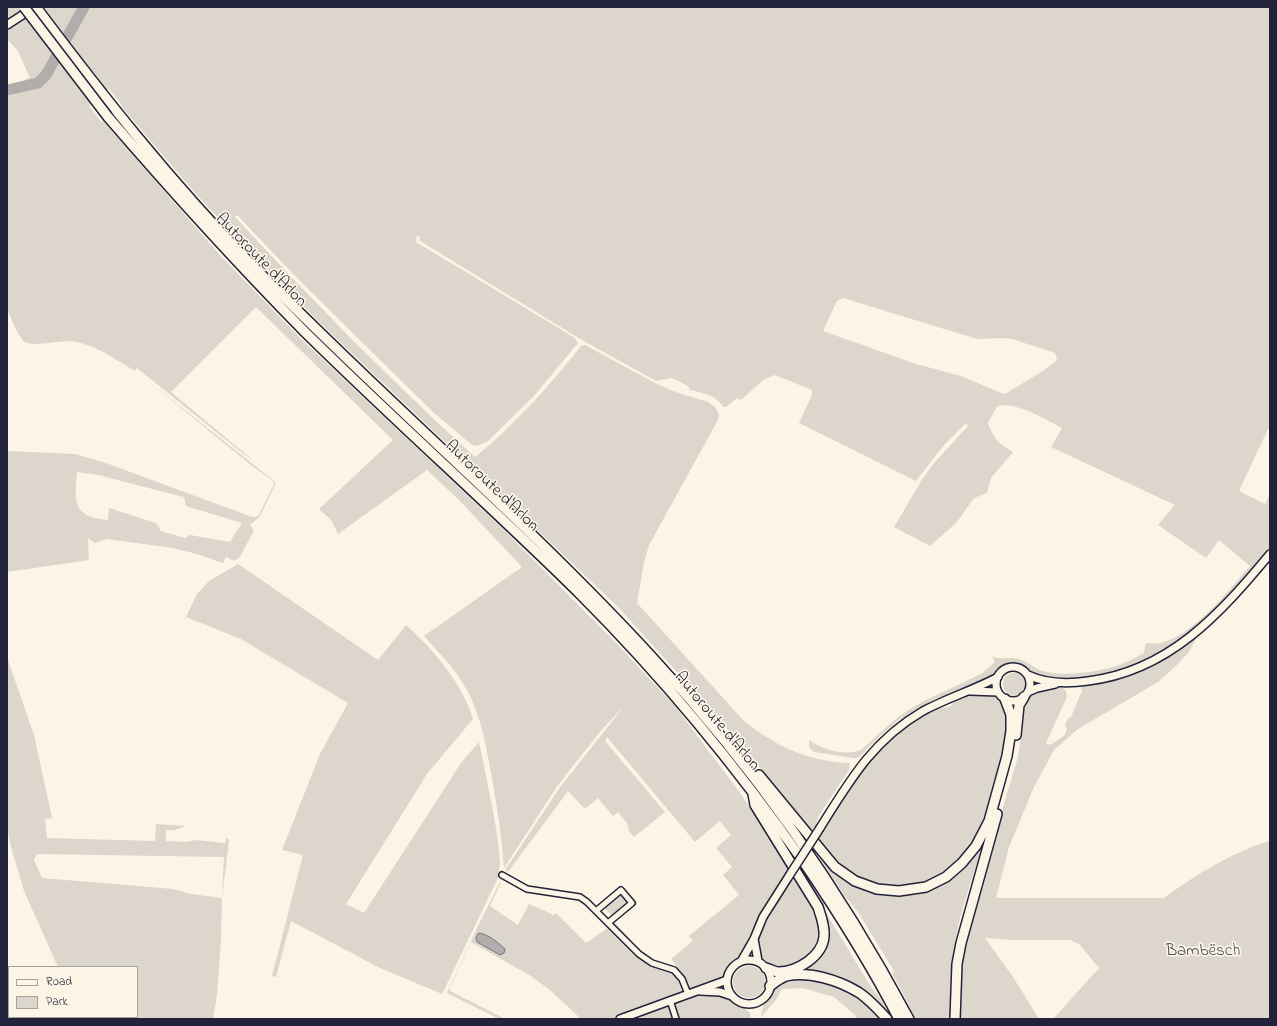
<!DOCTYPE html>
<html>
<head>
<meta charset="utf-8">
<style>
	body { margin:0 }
	#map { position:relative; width:1277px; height:1026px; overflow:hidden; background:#fcf5e5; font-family:"Indie Flower",sans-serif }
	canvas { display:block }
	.frame { position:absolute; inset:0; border:8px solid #22223b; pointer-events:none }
	.legend { position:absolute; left:8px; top:966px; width:130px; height:52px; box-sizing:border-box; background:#fcf5e5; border:1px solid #a5a1a1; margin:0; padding:5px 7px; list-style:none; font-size:12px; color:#22223b }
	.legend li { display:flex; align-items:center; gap:8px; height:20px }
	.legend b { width:20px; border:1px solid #a5a1a1 }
</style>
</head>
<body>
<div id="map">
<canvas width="1277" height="1026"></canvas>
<div class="frame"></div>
<ul class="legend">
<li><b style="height:5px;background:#fcf5e5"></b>Road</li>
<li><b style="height:11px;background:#dcd6cc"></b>Park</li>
</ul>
</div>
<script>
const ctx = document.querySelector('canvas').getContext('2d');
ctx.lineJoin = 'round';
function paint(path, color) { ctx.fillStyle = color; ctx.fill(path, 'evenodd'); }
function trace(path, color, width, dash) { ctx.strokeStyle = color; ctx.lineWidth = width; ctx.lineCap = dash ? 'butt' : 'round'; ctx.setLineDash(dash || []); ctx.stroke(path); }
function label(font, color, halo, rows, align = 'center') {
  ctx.font = font + ' "Indie Flower",sans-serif'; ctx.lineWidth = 3.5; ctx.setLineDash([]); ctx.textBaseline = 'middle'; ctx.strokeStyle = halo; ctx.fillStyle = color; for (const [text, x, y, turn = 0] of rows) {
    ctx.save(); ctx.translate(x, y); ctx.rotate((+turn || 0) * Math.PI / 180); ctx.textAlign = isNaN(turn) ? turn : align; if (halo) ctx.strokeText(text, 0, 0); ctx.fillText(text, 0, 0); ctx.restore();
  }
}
const green = new Path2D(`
	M 7,7 L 1270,7 L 1270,429 L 1268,429 L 1239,491 L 1265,504 L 1270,494 L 1270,561 L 1240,595 L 1196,639 L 1189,652 L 1178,664 L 1158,682 L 1078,729 L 1054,750 L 1034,787 L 1009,847 L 996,898 L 1164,898 C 1197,874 1232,852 1270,841 L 1270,1019 L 1053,1019 L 1099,968 L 1079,944 L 1070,940 L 1011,940 L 985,938 L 1013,977 L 1039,1019 L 961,1019 L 961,965 L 965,944 L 992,844 L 1018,757 L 1021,734 L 1020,713 L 1024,702 L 1032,694 L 1058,683 L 1032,673 L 1028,669 L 1019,664 L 1007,664 L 1001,667 L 993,675 L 984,682 L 934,699 L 900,719 L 881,735 L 858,758 L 852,758 L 814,752 L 809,747 L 809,740 C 822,750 845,756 861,750 L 899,716 L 922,702 L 981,674 L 995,662 L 992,656 C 1002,661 1008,656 1019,659 C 1028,661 1034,669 1043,671 C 1064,677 1098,672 1119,665 C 1128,662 1136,657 1144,653 L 1146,643 C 1151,643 1156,644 1161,643 C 1196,633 1227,592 1250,566 L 1219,540 L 1206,558 L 1158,525 L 1175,505 L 1051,447 L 1062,428 C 1045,419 1016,401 997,406 L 988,423 C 993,438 999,444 1013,452 L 991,478 L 987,493 L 974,498 L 957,522 L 930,546 L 894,527 L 923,478 L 935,462 L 968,426 L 966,423 L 944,445 L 916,481 L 799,423 L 812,395 L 812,390 L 775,375 L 763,380 L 741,400 L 737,398 L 726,407 L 723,407 C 717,395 702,393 690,390 L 688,386 L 672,378 L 656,381 L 582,340 L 420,241 L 420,237 L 417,235 L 416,242 L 575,338 L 578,343 L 534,396 L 488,441 L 477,446 L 472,445 L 433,412 L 298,279 L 237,215 L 235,217 C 312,300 391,381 475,457 C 515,425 549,386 581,346 L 585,345 L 655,383 L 673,391 L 708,402 L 715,407 L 719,414 L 718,420 L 649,545 L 644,562 L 637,603 L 744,721 C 777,747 807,761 849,763 L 850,765 L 849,770 L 818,817 L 816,825 L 811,832 L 789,802 L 705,703 L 618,607 L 317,320 L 251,253 L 196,194 L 121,106 L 122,105 L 109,89 L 89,106 L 101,122 L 103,121 L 219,254 L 300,338 L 505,531 L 618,645 L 674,705 L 741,794 L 814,909 C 817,917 821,924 820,933 C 820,939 817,946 814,951 C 806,961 781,974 769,966 C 760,961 758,949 755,939 L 743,955 L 732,963 L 718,983 L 699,991 L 729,997 L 735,1003 L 743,1007 L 750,1013 L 751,1019 L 581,1019 L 551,991 L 531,976 L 471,942 L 450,988 L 450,991 L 505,1019 L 499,1019 L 447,993 L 478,926 L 500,882 L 501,883 L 490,906 L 518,925 L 529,904 L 554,915 L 556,913 L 586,943 L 615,923 C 630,938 643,957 664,964 L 665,968 L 674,970 L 677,967 L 671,959 L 693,941 L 689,936 L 739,895 L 723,875 L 732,867 L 716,848 L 731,835 L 720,821 L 695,842 L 607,737 L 605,741 L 665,812 L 634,837 L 629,831 L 627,823 L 618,812 L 613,816 L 598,798 L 585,809 L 568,791 L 508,872 L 505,870 L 561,786 L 625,705 L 599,733 L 558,785 L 504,868 C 502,838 497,808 492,778 C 486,746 481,713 464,685 C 453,666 438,652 424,636 L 522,567 L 460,501 L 427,470 L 338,534 L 331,520 L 319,509 L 393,440 L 256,307 L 171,392 L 255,462 L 285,484 L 241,452 L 137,368 L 135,371 C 115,359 92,342 68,341 C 57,341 33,347 25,342 C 18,337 11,317 7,309 L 7,90 L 30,77 L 17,50 L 9,41 L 7,43 ZM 843,298 L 977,339 L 1002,338 L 1012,339 L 1055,353 L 1057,360 L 1043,371 L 1005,394 L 1001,393 L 961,376 L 916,364 L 823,331 L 837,301 ZM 1079,682 L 1082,691 L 1071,717 L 1067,720 L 1065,725 L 1067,729 L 1064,736 L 1050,745 L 1046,743 L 1067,697 L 1066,691 L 1059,683 Z
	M 142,376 L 274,481 L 276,483 L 260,516 L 250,525 L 254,530 L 240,557 L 234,561 L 226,557 L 223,563 L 197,554 L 173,548 L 107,539 L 95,543 L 88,538 L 89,560 L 7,572 L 7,451 L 75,454 L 106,463 L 252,517 L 256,517 L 259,515 L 274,484 L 273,481 L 252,466 ZM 77,472 L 98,475 L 184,497 L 186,506 L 242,523 L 230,542 L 190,535 L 185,538 L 161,531 L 156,523 L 109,508 L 108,520 C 73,517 74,502 77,472 Z
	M 238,564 L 378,660 L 406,625 C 434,650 462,683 473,719 L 427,774 L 346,904 L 364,913 L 461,763 L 479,742 C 485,771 491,799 496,828 C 498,844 502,862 498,878 L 442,994 L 380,968 L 291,921 L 276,977 L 272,976 L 303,855 L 282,850 L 320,754 L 348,703 L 241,639 L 186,617 L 197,594 L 209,581 Z
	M 7,657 L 34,735 L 52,818 L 45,819 L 47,838 L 155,841 L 156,824 L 186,826 L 175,830 L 166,830 L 166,841 L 186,842 L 196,840 L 225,843 L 226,838 L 229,840 L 222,898 L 221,939 L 217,995 L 213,1019 L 82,1019 L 81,1017 L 137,1017 L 137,967 L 58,967 L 24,891 L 11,847 L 7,827 ZM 37,854 L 224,857 L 222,898 L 191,894 L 173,889 L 42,878 L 34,860 Z
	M1003 684a11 11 0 1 1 22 0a11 11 0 1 1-22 0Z
	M 990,694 C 996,696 1004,701 1006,707 C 1015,736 984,833 964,856 C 932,892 879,898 841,867 C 832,859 824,849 817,840 L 864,769 L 877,753 L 902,729 L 934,709 L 950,707 L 956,699 L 972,695 Z
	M 988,832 C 974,873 956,920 952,964 C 950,982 951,1001 952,1019 L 916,1019 L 892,973 L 894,971 L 858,912 L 843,894 L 808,840 L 833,869 L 876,892 L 947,880 Z
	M 794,859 L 824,904 L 822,906 L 871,987 L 880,998 L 892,1019 L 877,1004 L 860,990 L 790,972 L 804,968 L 827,936 L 792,860 Z
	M 621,890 L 632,903 L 614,918 L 602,905 Z
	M 7,964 L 9,969 L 9,1017 L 35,1017 L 37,1019 L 7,1019 Z
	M733 982a16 16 0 1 1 32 0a16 16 0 1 1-32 0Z
	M 793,978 C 818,980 842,985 863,1000 C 870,1005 876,1013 883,1019 L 856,1019 L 855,1015 L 834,997 L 803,988 L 782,989 L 776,1000 L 761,1017 C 761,1008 772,985 780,982 C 784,980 789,979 793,978 Z`);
const water = new Path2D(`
	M 479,933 C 490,935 497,942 505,949 L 504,953 L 500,955 L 477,942 L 476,938 Z`);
const river = new Path2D(`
	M 7,90 L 38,83 L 46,75 L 84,7`);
const minor = new Path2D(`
	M 502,875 L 527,889 L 580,897 L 587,902 L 639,954 L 652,963 L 674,970 L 682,979 L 688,994
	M 596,911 L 621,890 L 632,903 L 608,923
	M 670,1000 L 676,1019`);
const secondary = new Path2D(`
	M 7,25 L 30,10
	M996 684a17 17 0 1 1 34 0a17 17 0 1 1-34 0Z
	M 1028,675 C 1047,684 1067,684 1088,681 C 1169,671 1220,614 1270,554
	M 970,691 L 998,692
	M 1028,692 L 1037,688 L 1055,684
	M 820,828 C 850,780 873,740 923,711 C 947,698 974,690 998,677
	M 754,939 L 758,961
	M 742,960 L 754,939 L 763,917 L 789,876
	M727 982a22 22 0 1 1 44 0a22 22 0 1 1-44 0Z
	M 700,991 L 720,992 L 732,996
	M 620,1019 L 727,980`);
const motorway = new Path2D(`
	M 36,7 C 102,95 171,182 248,261 C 379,396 524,518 652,657 C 753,766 839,888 909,1019
	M 108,117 C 171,190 236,262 304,331 C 395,421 490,505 580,594 C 663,677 738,768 805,864 C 839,914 871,965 899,1019
	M 1016,735 L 1019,705 L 1024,697
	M 759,775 L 835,867 L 855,881 L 877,889 L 899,891 L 926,887 L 946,877 L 962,863 L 976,846 L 989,821 L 1007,756 L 1011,731 L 1011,715 L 1005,699
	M 753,794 L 755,805 L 818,907 C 821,916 825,926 824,937 C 822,956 798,972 778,972 C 775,972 770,969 766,968
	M 770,986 C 775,982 780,978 786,976 C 809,971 838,980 858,992 C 869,999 878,1009 887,1019
	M 955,1019 L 957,964 L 961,943 L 997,814`);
const secondaryBridge = new Path2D(`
	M 789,876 L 820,828`);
const motorwayBridge = new Path2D(`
	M 24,7 L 108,117`);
const streetNames = [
	["Autoroute d'Arlon",260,261,46],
	["Autoroute d'Arlon",491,487,44],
	["Autoroute d'Arlon",716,722,50]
];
const parkNames = [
	["Bambësch",1203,952]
];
paint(green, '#dcd6cc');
paint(water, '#b2adab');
trace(water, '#78757e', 1);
trace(river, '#b2adab', 11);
trace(minor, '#22223b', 8);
trace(secondary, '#22223b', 10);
trace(motorway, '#22223b', 12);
trace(minor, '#fcf5e5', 5);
trace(secondary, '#fcf5e5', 7);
trace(motorway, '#fcf5e5', 9);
trace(secondaryBridge, '#22223b', 10, []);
trace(motorwayBridge, '#22223b', 12, []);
trace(secondaryBridge, '#fcf5e5', 7);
trace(motorwayBridge, '#fcf5e5', 9);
label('17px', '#22223b', '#fcf5e5', streetNames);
label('17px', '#504f5f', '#fcf5e5', parkNames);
</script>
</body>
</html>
